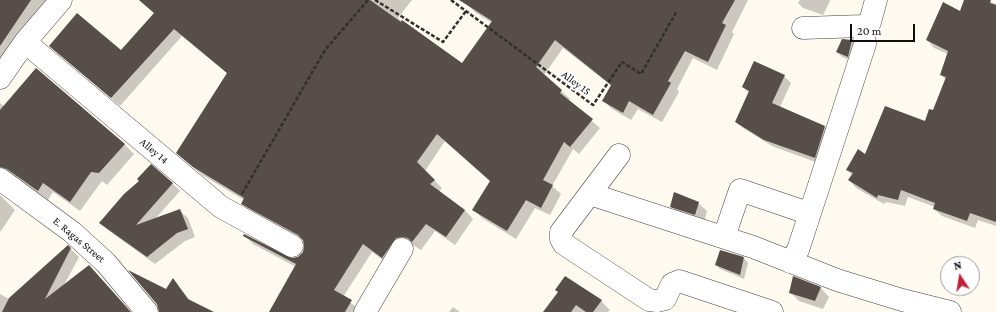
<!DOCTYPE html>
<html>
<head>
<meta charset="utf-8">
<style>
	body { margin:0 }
	#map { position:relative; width:996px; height:312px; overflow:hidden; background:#fffaef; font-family:"Crimson Pro",serif }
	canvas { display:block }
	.north { position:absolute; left:940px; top:256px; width:40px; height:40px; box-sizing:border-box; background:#fff; border:1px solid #9f9f9f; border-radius:50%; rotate:348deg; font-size:11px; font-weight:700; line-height:16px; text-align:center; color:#0e0e0e }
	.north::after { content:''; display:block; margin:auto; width:14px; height:18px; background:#c42036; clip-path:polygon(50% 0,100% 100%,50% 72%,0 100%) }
	.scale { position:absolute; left:850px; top:24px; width:65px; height:18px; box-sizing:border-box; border:2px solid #0e0e0e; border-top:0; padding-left:5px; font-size:12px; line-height:14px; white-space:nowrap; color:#0e0e0e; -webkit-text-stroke:3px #fff; paint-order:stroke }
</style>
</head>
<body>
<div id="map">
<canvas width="996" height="312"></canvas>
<div class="north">N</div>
<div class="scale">20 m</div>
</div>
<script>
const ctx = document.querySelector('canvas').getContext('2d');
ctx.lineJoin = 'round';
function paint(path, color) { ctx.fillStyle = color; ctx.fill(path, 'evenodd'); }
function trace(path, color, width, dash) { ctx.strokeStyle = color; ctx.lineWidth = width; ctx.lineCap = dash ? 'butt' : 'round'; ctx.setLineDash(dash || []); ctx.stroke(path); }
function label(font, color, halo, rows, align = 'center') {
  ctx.font = font + ' "Crimson Pro",serif'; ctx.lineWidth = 4; ctx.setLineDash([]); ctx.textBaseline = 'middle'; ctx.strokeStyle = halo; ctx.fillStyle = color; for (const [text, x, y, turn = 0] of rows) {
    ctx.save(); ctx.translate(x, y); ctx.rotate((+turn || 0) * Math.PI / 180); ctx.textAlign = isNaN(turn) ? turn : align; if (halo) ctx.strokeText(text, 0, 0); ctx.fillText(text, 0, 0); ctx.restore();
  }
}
const shadow = new Path2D(`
	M 0,0 L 55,0 L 0,79 Z
	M 139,0 L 412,0 L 398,18 L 463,65 L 492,23 L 476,13 L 463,0 L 748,0 L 732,32 L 734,34 L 717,70 L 693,58 L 677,89 L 679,92 L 662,122 L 638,109 L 631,120 L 612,109 L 604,101 L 612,86 L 563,48 L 544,75 L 570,99 L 568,101 L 600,128 L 579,154 L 573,149 L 552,186 L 561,194 L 550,215 L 535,208 L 516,239 L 482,218 L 474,210 L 491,181 L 445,141 L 425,171 L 442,188 L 439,192 L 465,210 L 473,219 L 455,245 L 435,231 L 421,250 L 411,244 L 391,266 L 372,252 L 343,297 L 359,309 L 358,312 L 270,312 L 296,267 L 253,244 L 245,236 L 292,260 L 299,258 L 304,253 L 305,246 L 304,241 L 250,212 L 242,203 L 244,200 L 202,175 L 177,153 L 228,74 L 182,36 L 120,106 L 59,54 L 121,51 L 155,14 Z
	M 800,0 L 829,0 L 830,1 L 823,15 L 803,8 L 798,3 Z
	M 965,0 L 985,0 L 996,4 L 996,226 L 978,220 L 975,228 L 942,216 L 934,209 L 935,207 L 908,197 L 905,206 L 886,202 L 884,204 L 856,188 L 849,180 L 852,175 L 847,170 L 866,155 L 925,123 L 933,111 L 946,80 L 941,75 L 948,54 L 934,48 L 927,40 L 961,12 Z
	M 852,41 L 856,46 L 852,61 L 842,57 L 837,52 Z
	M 784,76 L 791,83 L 780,107 L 825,127 L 831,134 L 821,164 L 772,146 L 743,128 L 736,122 L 749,93 L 743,87 Z
	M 0,103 L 4,106 L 124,144 L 134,154 L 107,185 L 102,181 L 80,211 L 53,192 L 48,200 L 18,178 L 12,176 L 0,181 Z
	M 172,183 L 180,191 L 155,219 L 180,211 L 188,218 L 195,237 L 185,241 L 155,264 L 108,230 L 100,223 Z
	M 0,195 L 15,210 L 1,231 L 0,231 Z
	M 698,203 L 707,211 L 704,223 L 679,215 L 671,206 Z
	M 68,246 L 79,257 L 64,285 L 89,266 L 130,312 L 0,312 L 0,294 L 9,299 Z
	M 744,258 L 748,263 L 744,279 L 720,269 L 716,265 Z
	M 131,273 L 167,290 L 173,280 L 200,312 L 160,312 L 160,309 Z
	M 821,288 L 829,297 L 823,309 L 799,301 L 790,292 Z
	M 559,292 L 601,301 L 610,310 L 608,312 L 545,312 Z
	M 453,307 L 460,312 L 449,312 Z`);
const building = new Path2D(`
	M 0,0 L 31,0 L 0,46 Z
	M 139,0 L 370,0 L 401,22 L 402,20 L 462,63 L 492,21 L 459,0 L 735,0 L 722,23 L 726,25 L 708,62 L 685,51 L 668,81 L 671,83 L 653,115 L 629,101 L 623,113 L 602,101 L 611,85 L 555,40 L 536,67 L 562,90 L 560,93 L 593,119 L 570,147 L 564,142 L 543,180 L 553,185 L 541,208 L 526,200 L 507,231 L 472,210 L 490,181 L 437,134 L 417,162 L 435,180 L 430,184 L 465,210 L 446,237 L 426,224 L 412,242 L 408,238 L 402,237 L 396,238 L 382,258 L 363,244 L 334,290 L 352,300 L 345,312 L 269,312 L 296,264 L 243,236 L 244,234 L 292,258 L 298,257 L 303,252 L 304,246 L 303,240 L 298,235 L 241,204 L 244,198 L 193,167 L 176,153 L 227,73 L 174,29 L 111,98 L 49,46 L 77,13 L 121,50 L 154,13 Z
	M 964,0 L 991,0 L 990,3 L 996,5 L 996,222 L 970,213 L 967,221 L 933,209 L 935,203 L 901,190 L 898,200 L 878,195 L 877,198 L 848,180 L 853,173 L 846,170 L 858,149 L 865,154 L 885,106 L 925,121 L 929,109 L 933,110 L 946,77 L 940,75 L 948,51 L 926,40 L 943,2 L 960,11 Z
	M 842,39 L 852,40 L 848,57 L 836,52 Z
	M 754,61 L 785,75 L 772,103 L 825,126 L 815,158 L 764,140 L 735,122 L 749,91 L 742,87 Z
	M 36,68 L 125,144 L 99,173 L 91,172 L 70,202 L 43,183 L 38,191 L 7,169 L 0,167 L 0,110 Z
	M 151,164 L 173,183 L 136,225 L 180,209 L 188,229 L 177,233 L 147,257 L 99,223 L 124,194 L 139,181 L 137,179 Z
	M 674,192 L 699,202 L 695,215 L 670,207 Z
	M 68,245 L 71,248 L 45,299 L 89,265 L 131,312 L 2,312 L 9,298 Z
	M 720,250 L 744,257 L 740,275 L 715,265 Z
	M 128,270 L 166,289 L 173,278 L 188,299 L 214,312 L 159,312 L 157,304 Z
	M 565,276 L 602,300 L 593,312 L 586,312 L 576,305 L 571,312 L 543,312 L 558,292 L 555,290 Z
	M 793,276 L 821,287 L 815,301 L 789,293 Z`);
const path = new Path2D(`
	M 375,0 L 443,42 L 466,11
	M 451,0 L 593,105 L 622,62 L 641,74 L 677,11
	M 242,194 L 325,50 L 368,0`);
const minor = new Path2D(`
	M 803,28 L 863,26 L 870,22 L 876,0
	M 25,42 L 221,207 L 292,246
	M 0,78 L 25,42 L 61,0
	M 619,155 L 561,232 L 561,239 L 564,244 L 649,300 L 657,301 L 665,299 L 672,284 L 679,281 L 772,312
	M 0,179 L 72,232 L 106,263 L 147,312
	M 590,194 L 753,247 L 837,280 L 902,300 L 950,312
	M 724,237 L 740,190 L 808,213
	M 790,262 L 798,250 L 865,44 L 863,26
	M 365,312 L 402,249`);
const streetNames = [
	["Alley 15",576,83,37],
	["Alley 14",154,151,40],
	["E. Ragas Street",79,240,40]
];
paint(shadow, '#0003');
paint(building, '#574e4a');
trace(minor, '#414141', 23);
trace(path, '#303030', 2.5, [4, 2]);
trace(minor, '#fff', 22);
label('11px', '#0e0e0e', '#fff', streetNames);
</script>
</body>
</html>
